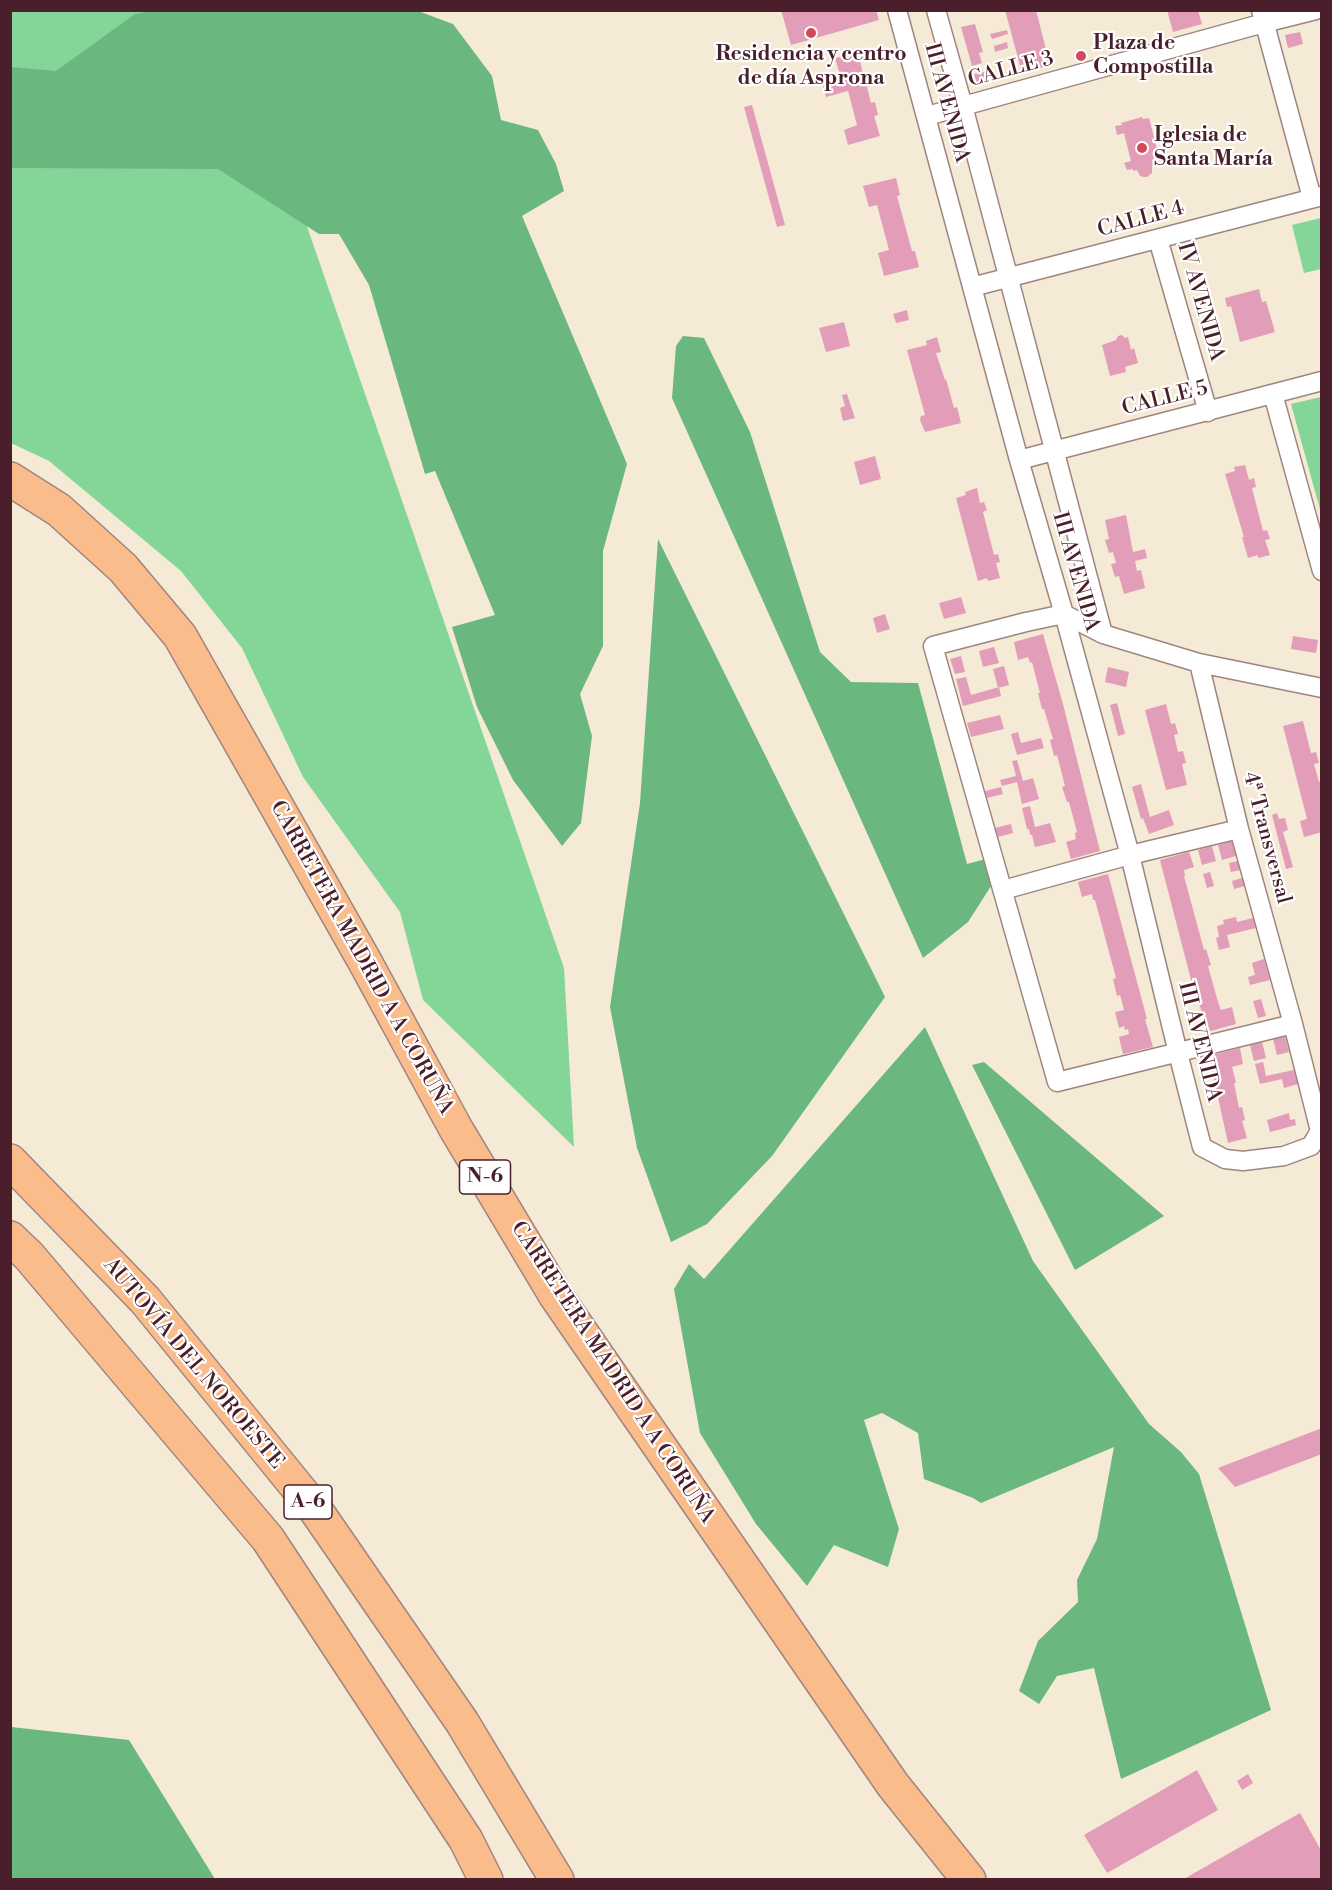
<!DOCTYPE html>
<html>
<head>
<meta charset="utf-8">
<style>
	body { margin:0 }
	#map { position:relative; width:1332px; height:1890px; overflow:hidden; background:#f5ead5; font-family:"Libre Bodoni",serif }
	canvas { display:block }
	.frame { position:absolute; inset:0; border:12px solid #4a1f2b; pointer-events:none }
</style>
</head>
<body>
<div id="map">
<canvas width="1332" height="1890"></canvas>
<div class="frame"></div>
</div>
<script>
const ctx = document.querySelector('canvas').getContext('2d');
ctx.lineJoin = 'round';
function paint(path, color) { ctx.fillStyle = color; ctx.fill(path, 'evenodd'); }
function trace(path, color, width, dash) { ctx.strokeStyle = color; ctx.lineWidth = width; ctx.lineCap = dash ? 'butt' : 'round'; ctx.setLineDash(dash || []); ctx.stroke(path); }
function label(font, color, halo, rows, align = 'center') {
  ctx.font = font + ' "Libre Bodoni",serif'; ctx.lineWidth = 4.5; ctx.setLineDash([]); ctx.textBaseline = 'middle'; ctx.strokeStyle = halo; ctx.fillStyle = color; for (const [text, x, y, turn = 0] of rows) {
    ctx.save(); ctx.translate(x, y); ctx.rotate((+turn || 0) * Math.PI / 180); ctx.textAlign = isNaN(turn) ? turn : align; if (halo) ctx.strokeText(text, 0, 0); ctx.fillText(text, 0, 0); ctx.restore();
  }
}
const green = new Path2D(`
	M 10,11 L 236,11 L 250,62 L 564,968 L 574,1147 L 423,1000 L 400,912 L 303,777 L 242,648 L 181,571 L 49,461 L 11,443 Z
	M 1321,218 L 1321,269 L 1304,273 L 1292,225 Z
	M 1321,397 L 1322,397 L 1321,513 L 1291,404 Z`);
const forest = new Path2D(`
	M 273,10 L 418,11 L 453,24 L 492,76 L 501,120 L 538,130 L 556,164 L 564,191 L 522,216 L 627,464 L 603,551 L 603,646 L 580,694 L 592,736 L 581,823 L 562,846 L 513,780 L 477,707 L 452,627 L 495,615 L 435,471 L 425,474 L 369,285 L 339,234 L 319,234 L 218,169 L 11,168 L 11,67 L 56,71 L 135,14 L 158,10 Z
	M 683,336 L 704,338 L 750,432 L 820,652 L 851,682 L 918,683 L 967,864 L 986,859 L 993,883 L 968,922 L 923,958 L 672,398 L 676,346 Z
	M 658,539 L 885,997 L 772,1156 L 707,1224 L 671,1242 L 637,1148 L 610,1007 L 640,803 Z
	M 925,1027 L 1033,1261 L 1149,1424 L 1181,1452 L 1199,1474 L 1271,1710 L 1121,1779 L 1094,1668 L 1057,1676 L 1039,1704 L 1019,1691 L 1038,1641 L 1078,1602 L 1077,1580 L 1097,1539 L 1114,1447 L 981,1503 L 973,1498 L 924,1479 L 918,1433 L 882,1413 L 864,1420 L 899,1529 L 888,1567 L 834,1545 L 807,1586 L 756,1524 L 700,1433 L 674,1289 L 689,1264 L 704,1279 Z
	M 984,1062 L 1164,1216 L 1075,1270 L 972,1065 Z
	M 11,1727 L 129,1740 L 215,1879 L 11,1879 Z`);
const building = new Path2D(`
	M 781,10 L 876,10 L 879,20 L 791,45 Z
	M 1005,10 L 1036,10 L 1050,65 L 1022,73 Z
	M 1167,10 L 1198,10 L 1202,24 L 1173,32 Z
	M 975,24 L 983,52 L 979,53 L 982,63 L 972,66 L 961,27 Z
	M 1007,30 L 1008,34 L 992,39 L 990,34 Z
	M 1300,32 L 1303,44 L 1288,48 L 1285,35 Z
	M 1007,42 L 1008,48 L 995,52 L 994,46 Z
	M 858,53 L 863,74 L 867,73 L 871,86 L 867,87 L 871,103 L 875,102 L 878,115 L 874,116 L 880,136 L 848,145 L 844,130 L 857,125 L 848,91 L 826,97 L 823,85 L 844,79 L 843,74 L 840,75 L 835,58 Z
	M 984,72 L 986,82 L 977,85 L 974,74 Z
	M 752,105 L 785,225 L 777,227 L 744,107 Z
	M 1142,117 L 1143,119 L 1149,118 L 1160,161 L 1154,163 L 1155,165 L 1152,166 L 1152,173 L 1147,177 L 1144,177 L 1140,176 L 1137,170 L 1133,171 L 1133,169 L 1127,170 L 1124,163 L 1131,161 L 1124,133 L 1117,135 L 1115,126 L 1122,125 L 1121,123 Z
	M 896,178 L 900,195 L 897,196 L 912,251 L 915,251 L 919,267 L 884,276 L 878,253 L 889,250 L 877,205 L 869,207 L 863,186 Z
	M 1259,289 L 1262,302 L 1266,301 L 1275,332 L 1240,342 L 1231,306 L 1227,307 L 1225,298 Z
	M 907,310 L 909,320 L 896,323 L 893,314 Z
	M 844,322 L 850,346 L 826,352 L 819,328 Z
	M 1122,335 L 1125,338 L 1128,337 L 1131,350 L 1134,348 L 1138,363 L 1125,367 L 1126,372 L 1110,376 L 1102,345 L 1116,340 L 1118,336 Z
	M 937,337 L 941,352 L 936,353 L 945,380 L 946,379 L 954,408 L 957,407 L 961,423 L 925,432 L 920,420 L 921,416 L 925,415 L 907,350 L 927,345 L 926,341 Z
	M 847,394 L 855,418 L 843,421 L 840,408 L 845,406 L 842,395 Z
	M 875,456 L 881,479 L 860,485 L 854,462 Z
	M 1245,465 L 1249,480 L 1254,478 L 1256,487 L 1252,488 L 1263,531 L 1267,530 L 1270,539 L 1265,540 L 1270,555 L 1258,558 L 1258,555 L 1248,558 L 1242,537 L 1244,537 L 1225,474 L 1235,471 L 1234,467 Z
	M 977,488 L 980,503 L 984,502 L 987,510 L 983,512 L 994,555 L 998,554 L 1000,562 L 996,563 L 1000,578 L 988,581 L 987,578 L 978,581 L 956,498 L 966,495 L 965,492 Z
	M 1126,515 L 1133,552 L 1145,549 L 1147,558 L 1135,561 L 1137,571 L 1141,570 L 1145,588 L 1124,594 L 1119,576 L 1115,577 L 1111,564 L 1116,563 L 1113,552 L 1109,553 L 1105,540 L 1109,539 L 1105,520 Z
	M 961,597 L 966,613 L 944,619 L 939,603 Z
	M 885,614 L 890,629 L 877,633 L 873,618 Z
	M 1043,634 L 1063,704 L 1100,851 L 1071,859 L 1066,842 L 1076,839 L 1075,833 L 1077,832 L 1069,802 L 1067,802 L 1062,787 L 1065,786 L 1057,755 L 1054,756 L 1050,740 L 1053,739 L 1044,709 L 1042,709 L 1038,693 L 1040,693 L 1032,662 L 1030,663 L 1028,657 L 1018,660 L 1014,642 Z
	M 1293,636 L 1318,640 L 1316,653 L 1291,649 Z
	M 994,647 L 999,663 L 983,667 L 979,651 Z
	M 961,656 L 965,672 L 955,674 L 950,659 Z
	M 1004,666 L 1009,685 L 998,688 L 993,669 Z
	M 1108,667 L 1129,672 L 1126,687 L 1105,682 Z
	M 966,677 L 971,695 L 999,687 L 1001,696 L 963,706 L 956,679 Z
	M 1117,703 L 1125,734 L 1118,736 L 1110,705 Z
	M 1166,704 L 1171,724 L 1175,723 L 1178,734 L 1174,735 L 1178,752 L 1183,751 L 1186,763 L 1182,764 L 1187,785 L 1166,790 L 1145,710 Z
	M 1000,715 L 1004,729 L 971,737 L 967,723 Z
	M 1303,721 L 1311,753 L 1316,752 L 1319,763 L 1314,764 L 1319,782 L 1322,781 L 1322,832 L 1304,837 L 1300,821 L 1307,819 L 1283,726 Z
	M 1018,732 L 1021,743 L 1041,738 L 1044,748 L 1017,755 L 1011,734 Z
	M 1017,760 L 1023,781 L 1033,778 L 1039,799 L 1022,804 L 1017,782 L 1002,786 L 1000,780 L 1016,776 L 1012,761 Z
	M 1141,784 L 1150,817 L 1169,810 L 1174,825 L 1149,834 L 1143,818 L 1141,819 L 1132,787 Z
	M 1001,787 L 1003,794 L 987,798 L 985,791 Z
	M 1030,806 L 1035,827 L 1050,823 L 1056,842 L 1035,847 L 1032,835 L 1030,835 L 1029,829 L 1027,829 L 1022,808 Z
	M 1277,813 L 1279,819 L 1285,818 L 1288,830 L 1283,832 L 1293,867 L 1286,869 L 1272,815 Z
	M 1011,824 L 1013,833 L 998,837 L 995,828 Z
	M 1232,841 L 1236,856 L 1222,860 L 1218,845 Z
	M 1212,846 L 1216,861 L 1202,865 L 1198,850 Z
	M 1189,852 L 1194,867 L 1184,870 L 1185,876 L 1184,876 L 1204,950 L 1206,949 L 1211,965 L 1208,966 L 1218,1002 L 1221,1010 L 1232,1007 L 1236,1024 L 1207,1032 L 1198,999 L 1196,999 L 1160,860 Z
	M 1238,861 L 1240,870 L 1231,872 L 1229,863 Z
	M 1210,872 L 1214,886 L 1207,888 L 1203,874 Z
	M 1108,874 L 1147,1019 L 1145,1019 L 1153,1047 L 1123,1054 L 1119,1037 L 1129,1034 L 1128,1029 L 1125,1030 L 1124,1026 L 1119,1028 L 1115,1012 L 1124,1010 L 1120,995 L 1117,996 L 1113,979 L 1116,978 L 1095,900 L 1093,900 L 1092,894 L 1082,897 L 1078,882 Z
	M 1242,878 L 1245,886 L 1234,889 L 1232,881 Z
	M 1236,917 L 1237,922 L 1253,918 L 1256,928 L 1227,935 L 1230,947 L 1219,950 L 1216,938 L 1219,937 L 1217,926 L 1224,924 L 1223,920 Z
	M 1264,959 L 1270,980 L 1250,985 L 1248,977 L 1255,975 L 1252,963 Z
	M 1261,999 L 1266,1016 L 1258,1018 L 1253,1001 Z
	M 1285,1036 L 1289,1052 L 1277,1055 L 1273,1039 Z
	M 1262,1042 L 1266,1058 L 1254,1061 L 1250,1045 Z
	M 1240,1048 L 1243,1064 L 1232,1067 L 1236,1083 L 1234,1083 L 1239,1108 L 1242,1107 L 1245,1120 L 1242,1121 L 1247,1138 L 1228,1143 L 1209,1056 Z
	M 1263,1062 L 1266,1076 L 1294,1070 L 1298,1084 L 1284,1088 L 1282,1079 L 1260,1084 L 1255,1064 Z
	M 1289,1113 L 1290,1120 L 1295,1119 L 1296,1125 L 1270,1132 L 1267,1120 Z
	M 1322,1428 L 1322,1454 L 1235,1487 L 1218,1468 Z
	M 1197,1770 L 1218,1810 L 1107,1873 L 1084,1835 Z
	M 1248,1774 L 1253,1783 L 1242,1790 L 1237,1781 Z
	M 1300,1813 L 1322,1852 L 1322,1880 L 1182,1880 Z`);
const street = new Path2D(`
	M 897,10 L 1019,460 L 1064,614 L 1130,855 L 1178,1053 L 1202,1147 L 1225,1159 L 1243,1161 L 1284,1156 L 1311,1146 L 1320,1131 L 1293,1024 L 1239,829 L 1199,663
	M 936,10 L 963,106 L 1103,634
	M 1261,10 L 1312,198
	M 927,116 L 1264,23 L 1316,10
	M 1158,239 L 1208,412
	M 972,287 L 1322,196
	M 1273,394 L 1322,571
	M 1019,460 L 1322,381
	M 1064,614 L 1026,622 L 933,646 L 1057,1082 L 1293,1024
	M 1064,614 L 1103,634 L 1199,663 L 1322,688
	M 1003,890 L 1130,855 L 1239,829`);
const highway = new Path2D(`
	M 10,479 L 59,510 L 123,568 L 180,636 L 364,960 L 456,1129 L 556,1296 L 893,1785 L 969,1880
	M 10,1161 L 145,1300 L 315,1509 L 462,1722 L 557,1880
	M 10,1238 L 29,1256 L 268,1539 L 466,1840 L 486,1880`);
const markers = [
	[811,33,6,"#d1495b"],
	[1081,56,6,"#d1495b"],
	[1142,148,6,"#d1495b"]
];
const shields = [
	[485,1177,51],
	[308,1502,48]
];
const shieldNames = [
	["N-6",485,1177],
	["A-6",308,1502]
];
const poiNames = [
	["Plaza de",1093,44],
	["Compostilla",1093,68],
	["Residencia y centro",811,55,"center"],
	["de día Asprona",811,79,"center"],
	["Iglesia de",1154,136],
	["Santa María",1154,160]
];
const streetNames = [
	["CALLE 3",1011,70,-15],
	["III AVENIDA",946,103,75],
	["CALLE 4",1141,220,-15],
	["IV AVENIDA",1200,302,74],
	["CALLE 5",1165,399,-14],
	["III AVENIDA",1075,572,74],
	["4ª Transversal",1266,838,75],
	["CARRETERA MADRID A A CORUÑA",361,958,61],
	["III AVENIDA",1199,1042,76],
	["AUTOVÍA DEL NOROESTE",193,1364,50],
	["CARRETERA MADRID A A CORUÑA",612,1373,57]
];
paint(green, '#83d698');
paint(forest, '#6ab780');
paint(building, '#e29db8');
trace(street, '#a08480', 21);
trace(highway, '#a08480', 36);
trace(street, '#fff', 18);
trace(highway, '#f9bc8a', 33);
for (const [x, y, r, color] of markers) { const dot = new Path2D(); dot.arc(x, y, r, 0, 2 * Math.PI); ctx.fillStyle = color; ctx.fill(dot); trace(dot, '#fff', 2); }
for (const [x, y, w] of shields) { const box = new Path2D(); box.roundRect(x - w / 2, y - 17, w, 34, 4.5); ctx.fillStyle = '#fff'; ctx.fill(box); trace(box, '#4a1f2b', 1.5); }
label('bold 20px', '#4a1f2b', null, shieldNames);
label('bold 21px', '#4a1f2b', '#fff', poiNames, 'left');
label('21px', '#4a1f2b', '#fff', streetNames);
</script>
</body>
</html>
